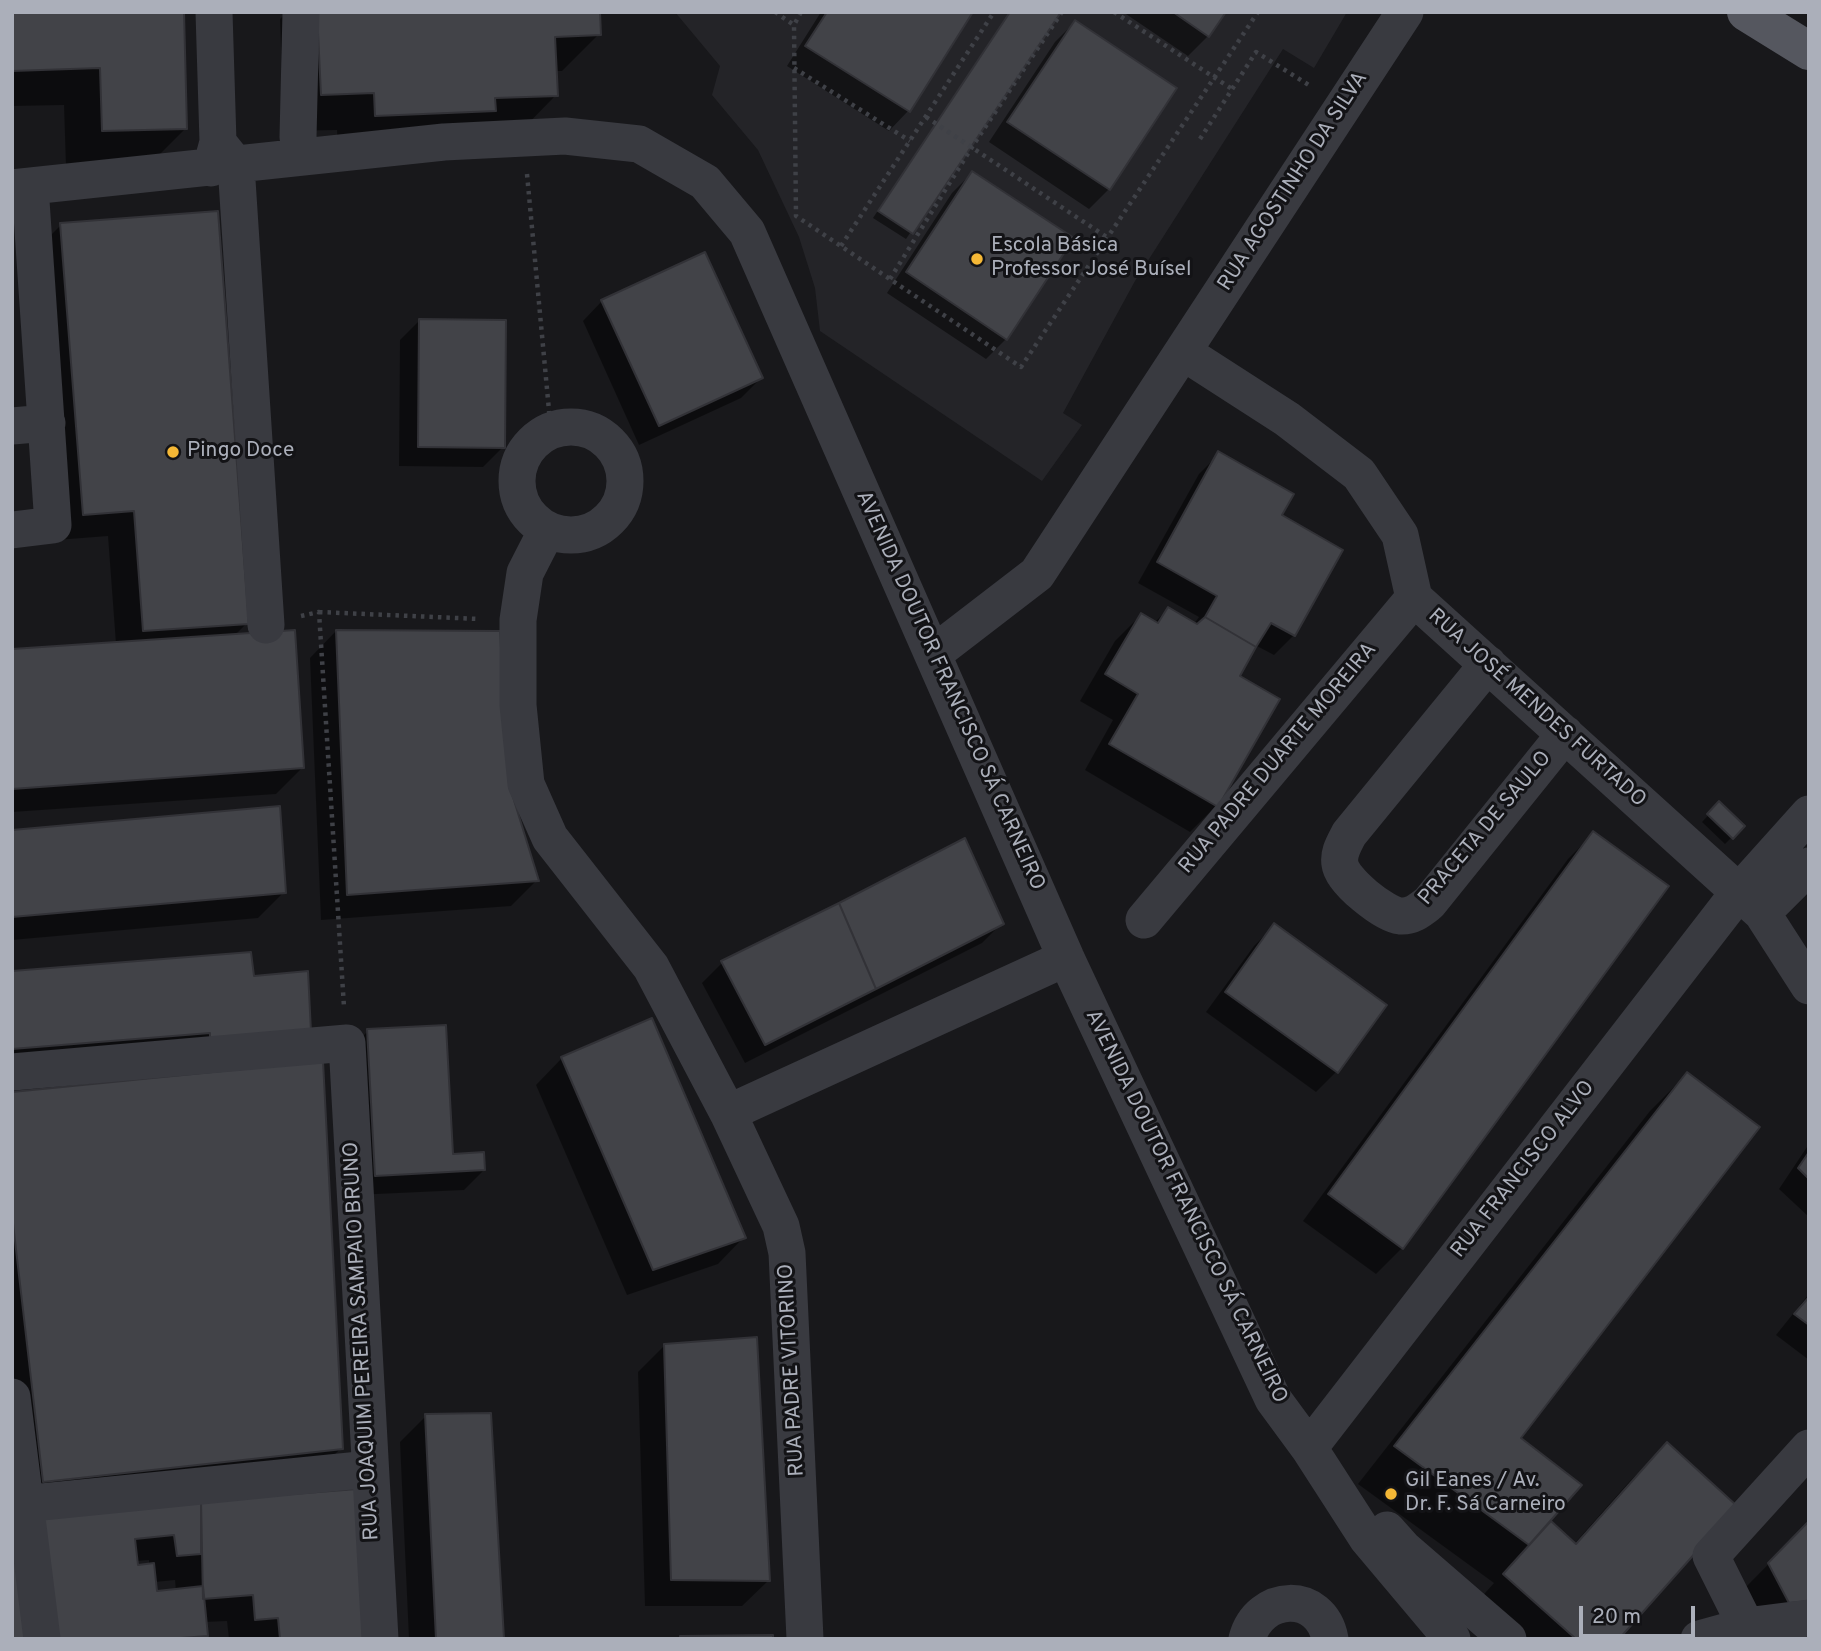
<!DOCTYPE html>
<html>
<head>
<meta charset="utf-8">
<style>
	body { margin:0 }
	#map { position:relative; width:1821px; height:1651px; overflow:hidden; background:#18181b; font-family:Overpass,sans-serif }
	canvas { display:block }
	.frame { position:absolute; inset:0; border:14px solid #abafba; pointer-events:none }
	.scale { position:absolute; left:1579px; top:1606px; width:116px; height:32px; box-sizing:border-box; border:4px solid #abafba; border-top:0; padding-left:9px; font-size:21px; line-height:24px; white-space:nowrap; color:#abafba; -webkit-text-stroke:5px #131316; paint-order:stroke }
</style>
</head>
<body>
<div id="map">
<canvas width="1821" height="1651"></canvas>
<div class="frame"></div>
<div class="scale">20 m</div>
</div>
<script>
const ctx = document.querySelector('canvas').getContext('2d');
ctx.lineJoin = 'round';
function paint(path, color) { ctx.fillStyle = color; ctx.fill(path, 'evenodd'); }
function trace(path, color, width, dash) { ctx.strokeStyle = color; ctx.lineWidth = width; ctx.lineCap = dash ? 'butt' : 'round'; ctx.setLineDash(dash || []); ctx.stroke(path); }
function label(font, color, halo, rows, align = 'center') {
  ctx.font = font + ' Overpass,sans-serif'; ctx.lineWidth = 6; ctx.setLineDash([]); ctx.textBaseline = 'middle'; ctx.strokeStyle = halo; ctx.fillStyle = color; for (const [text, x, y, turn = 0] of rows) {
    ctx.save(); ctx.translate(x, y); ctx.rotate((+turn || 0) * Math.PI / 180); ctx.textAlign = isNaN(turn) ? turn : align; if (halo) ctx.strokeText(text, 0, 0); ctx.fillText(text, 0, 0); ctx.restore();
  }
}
const built = new Path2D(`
	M 675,12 L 1347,12 L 1314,68 L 1283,49 L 1135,281 L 1063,413 L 1082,425 L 1042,481 L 820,331 L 815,288 L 799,237 L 758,150 L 712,95 L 720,66 Z`);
const shadow = new Path2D(`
	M 12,12 L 182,12 L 186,128 L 149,165 L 66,167 L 64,105 L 12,106 Z
	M 287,12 L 599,34 L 562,71 L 555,71 L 556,95 L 519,133 L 338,152 L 337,130 L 284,131 L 280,19 Z
	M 821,12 L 971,12 L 908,111 L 889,131 L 787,66 Z
	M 1010,12 L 1059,12 L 906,239 L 873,218 Z
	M 1123,12 L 1224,12 L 1208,36 L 1188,56 Z
	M 1075,22 L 1109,189 L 1089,209 L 989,142 L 1055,42 Z
	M 972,173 L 1006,339 L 986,359 L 887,293 L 952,193 Z
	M 61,225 L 247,623 L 234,636 L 302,768 L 276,794 L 12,812 L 12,650 L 116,644 L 108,536 L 57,540 L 35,251 Z
	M 602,301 L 761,378 L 741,398 L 639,445 L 583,321 Z
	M 420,320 L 503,447 L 483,467 L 399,466 L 400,340 Z
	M 1219,454 L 1280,516 L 1341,550 L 1294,635 L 1274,655 L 1255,645 L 1237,676 L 1216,806 L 1190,832 L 1085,770 L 1113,720 L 1080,701 L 1115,641 L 1141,615 L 1154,623 L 1168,609 L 1194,624 L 1199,617 L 1138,583 L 1199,474 Z
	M 336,631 L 507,784 L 537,880 L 511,906 L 321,920 L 310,658 Z
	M 1719,804 L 1743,826 L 1725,844 L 1702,822 Z
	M 12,832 L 284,892 L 258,918 L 12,940 Z
	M 1594,833 L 1402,1248 L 1376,1274 L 1303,1221 L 1568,859 Z
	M 1002,923 L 982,943 L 745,1063 L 702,983 L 722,963 Z
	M 1274,926 L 1384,1006 L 1336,1072 L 1316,1092 L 1206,1012 L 1254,946 Z
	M 12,973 L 253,978 L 309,1031 L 12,1072 Z
	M 368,1031 L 452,1155 L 484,1170 L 464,1190 L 355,1195 L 348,1051 Z
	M 562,1058 L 744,1237 L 718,1264 L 627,1295 L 536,1085 Z
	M 1687,1074 L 1519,1438 L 1548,1521 L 1574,1544 L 1630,1481 L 1667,1445 L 1616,1639 L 1498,1639 L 1468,1612 L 1494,1583 L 1358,1484 L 1650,1111 Z
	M 12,1094 L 341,1448 L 315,1475 L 17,1508 L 12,1466 Z
	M 1809,1144 L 1809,1217 L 1779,1189 Z
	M 1809,1294 L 1809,1360 L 1776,1335 Z
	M 664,1346 L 769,1580 L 742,1606 L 645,1606 L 638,1372 Z
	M 426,1416 L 503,1639 L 409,1639 L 400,1442 Z
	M 368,1490 L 376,1639 L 229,1639 L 227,1621 L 205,1622 L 206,1635 L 203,1639 L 12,1639 L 41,1517 ZM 149,1560 L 149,1566 L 136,1567 L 136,1561 ZM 175,1580 L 176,1591 L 156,1593 L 155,1582 Z
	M 1809,1523 L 1809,1624 L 1762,1629 L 1743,1590 Z`);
const building = new Path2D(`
	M 12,12 L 184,12 L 187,129 L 102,131 L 100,68 L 12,71 Z
	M 317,12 L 600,12 L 601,35 L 555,37 L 558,96 L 495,98 L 496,111 L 375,116 L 374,93 L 321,95 Z
	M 827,12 L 973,12 L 910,112 L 805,46 Z
	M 1010,12 L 1061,12 L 913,234 L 878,211 Z
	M 1173,12 L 1226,12 L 1209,37 Z
	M 1075,20 L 1177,88 L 1110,190 L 1007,122 Z
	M 972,171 L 1074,238 L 1007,340 L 906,272 Z
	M 218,211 L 249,624 L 143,631 L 134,511 L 83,515 L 60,223 Z
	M 705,252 L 763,378 L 659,426 L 601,300 Z
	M 419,319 L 506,320 L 505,448 L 418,447 Z
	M 1218,451 L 1294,494 L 1282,515 L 1343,550 L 1295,636 L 1271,623 L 1256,647 L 1205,617 L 1217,596 L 1157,562 Z
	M 1168,607 L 1197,624 L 1205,617 L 1256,647 L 1240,676 L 1280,699 L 1218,807 L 1109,744 L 1138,694 L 1105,674 L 1141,613 L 1158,623 Z
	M 295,630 L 304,768 L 12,789 L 12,649 Z
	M 336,630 L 500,631 L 509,784 L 539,881 L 347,895 Z
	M 1719,801 L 1745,826 L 1733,839 L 1707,814 Z
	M 280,806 L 286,893 L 12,917 L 12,830 Z
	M 1593,831 L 1669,886 L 1403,1249 L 1328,1194 Z
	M 965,838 L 1004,924 L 876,989 L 839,903 Z
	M 839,903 L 876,989 L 765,1045 L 721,961 Z
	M 1274,923 L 1387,1005 L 1338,1073 L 1225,992 Z
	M 251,952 L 254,976 L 308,971 L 311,1032 L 210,1040 L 210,1033 L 12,1049 L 12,971 Z
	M 652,1018 L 746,1238 L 653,1270 L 561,1057 Z
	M 446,1025 L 453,1154 L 484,1152 L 485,1170 L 375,1176 L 367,1029 Z
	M 323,1061 L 343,1449 L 43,1482 L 12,1215 L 12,1092 Z
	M 1687,1072 L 1760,1127 L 1521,1438 L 1582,1485 L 1529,1545 L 1394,1446 Z
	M 1809,1152 L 1809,1179 L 1798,1168 Z
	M 1809,1297 L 1809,1325 L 1794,1314 Z
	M 757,1337 L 770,1581 L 671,1580 L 664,1344 Z
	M 491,1413 L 504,1639 L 436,1639 L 425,1414 Z
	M 1667,1442 L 1737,1506 L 1619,1639 L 1576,1639 L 1503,1574 L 1551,1521 L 1576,1544 Z
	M 370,1488 L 378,1639 L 280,1639 L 278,1618 L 255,1620 L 253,1595 L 203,1599 L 201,1501 Z
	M 201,1501 L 201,1554 L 177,1556 L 174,1535 L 135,1539 L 138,1565 L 154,1563 L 157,1591 L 203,1586 L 208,1636 L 181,1638 L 54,1639 L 40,1515 Z
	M 1809,1521 L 1809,1601 L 1789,1603 L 1768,1563 Z
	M 12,1529 L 28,1639 L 12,1639 Z
	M 773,1635 L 773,1639 L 680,1639 L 680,1636 Z`);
const path = new Path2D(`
	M 775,12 L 794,25
	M 801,12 L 794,25 L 796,216 L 1021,367 L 1258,12
	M 1114,12 L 1232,89
	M 794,68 L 910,141
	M 926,117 L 1108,238
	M 1200,139 L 1256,52 L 1312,87
	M 527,174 L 551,432
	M 841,246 L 994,12
	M 890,279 L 972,147 L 1062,12
	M 319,612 L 479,619
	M 301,616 L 319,612 L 344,1007`);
const minor = new Path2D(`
	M 298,137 L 301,12
	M 220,145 L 236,165 L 266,625
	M 211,168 L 218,142 L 214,12
	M 12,188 L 444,142 L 565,136 L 639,144 L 705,182 L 747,232 L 1066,958 L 1273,1399 L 1309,1448 L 1367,1538 L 1452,1639
	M 1183,352 L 1287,419 L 1359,474 L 1400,535 L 1414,598 L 1762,913 L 1809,986
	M 12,426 L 47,423
	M517 481a54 54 0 1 1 108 0a54 54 0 1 1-108 0Z
	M 12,530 L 53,525 L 30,186
	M 547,530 L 525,573 L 518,620 L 518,705 L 526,784 L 550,838 L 651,967 L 728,1113 L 1066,958
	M 933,654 L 1037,574 L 1405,12
	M 1488,664 L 1349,834 C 1344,844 1338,853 1340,864 C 1342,881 1384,914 1400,916 C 1412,917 1420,910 1429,903 L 1565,734
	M 1762,913 L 1809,866
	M 1144,920 L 1414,598
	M 12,1072 L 347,1043 L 380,1639
	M 728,1113 L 781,1226 L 787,1253 L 805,1639
	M 12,1397 L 42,1639
	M 1309,1448 L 1739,892 L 1809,814
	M 12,1505 L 370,1469
	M 1387,1530 L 1404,1549 L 1508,1639
	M 1746,1626 L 1711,1556 L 1809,1448
	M 1247,1639 C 1259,1593 1321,1590 1330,1639
	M 1699,1639 L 1746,1626 L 1809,1618`);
const major = new Path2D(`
	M 1746,12 L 1809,51`);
const markers = [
	[977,259,7,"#f5b836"],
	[173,452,7,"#f5b836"],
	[1391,1494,7,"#f5b836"]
];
const streetNames = [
	["RUA AGOSTINHO DA SILVA",1294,182,-57],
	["AVENIDA DOUTOR FRANCISCO SÁ CARNEIRO",949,691,66],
	["RUA JOSÉ MENDES FURTADO",1536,709,42],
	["RUA PADRE DUARTE MOREIRA",1279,759,-50],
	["PRACETA DE SAULO",1486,829,-50],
	["RUA FRANCISCO ALVO",1524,1170,-52],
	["AVENIDA DOUTOR FRANCISCO SÁ CARNEIRO",1185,1207,64],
	["RUA JOAQUIM PEREIRA SAMPAIO BRUNO",363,1341,-93],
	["RUA PADRE VITORINO",793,1370,-93]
];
const poiNames = [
	["Escola Básica",991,247],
	["Professor José Buísel",991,271],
	["Pingo Doce",187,452],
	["Gil Eanes / Av.",1405,1482],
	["Dr. F. Sá Carneiro",1405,1506]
];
paint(built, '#242428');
paint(shadow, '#0007');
paint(building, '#424348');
trace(building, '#323237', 2);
trace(path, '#3f4147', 4.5, [3.5, 5]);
trace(minor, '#393a40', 37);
trace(major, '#55575f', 38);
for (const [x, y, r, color] of markers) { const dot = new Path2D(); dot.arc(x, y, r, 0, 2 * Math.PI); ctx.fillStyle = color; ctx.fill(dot); trace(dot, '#131316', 2.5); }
label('21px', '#abafba', '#131316', streetNames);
label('21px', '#abafba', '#131316', poiNames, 'left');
</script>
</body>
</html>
